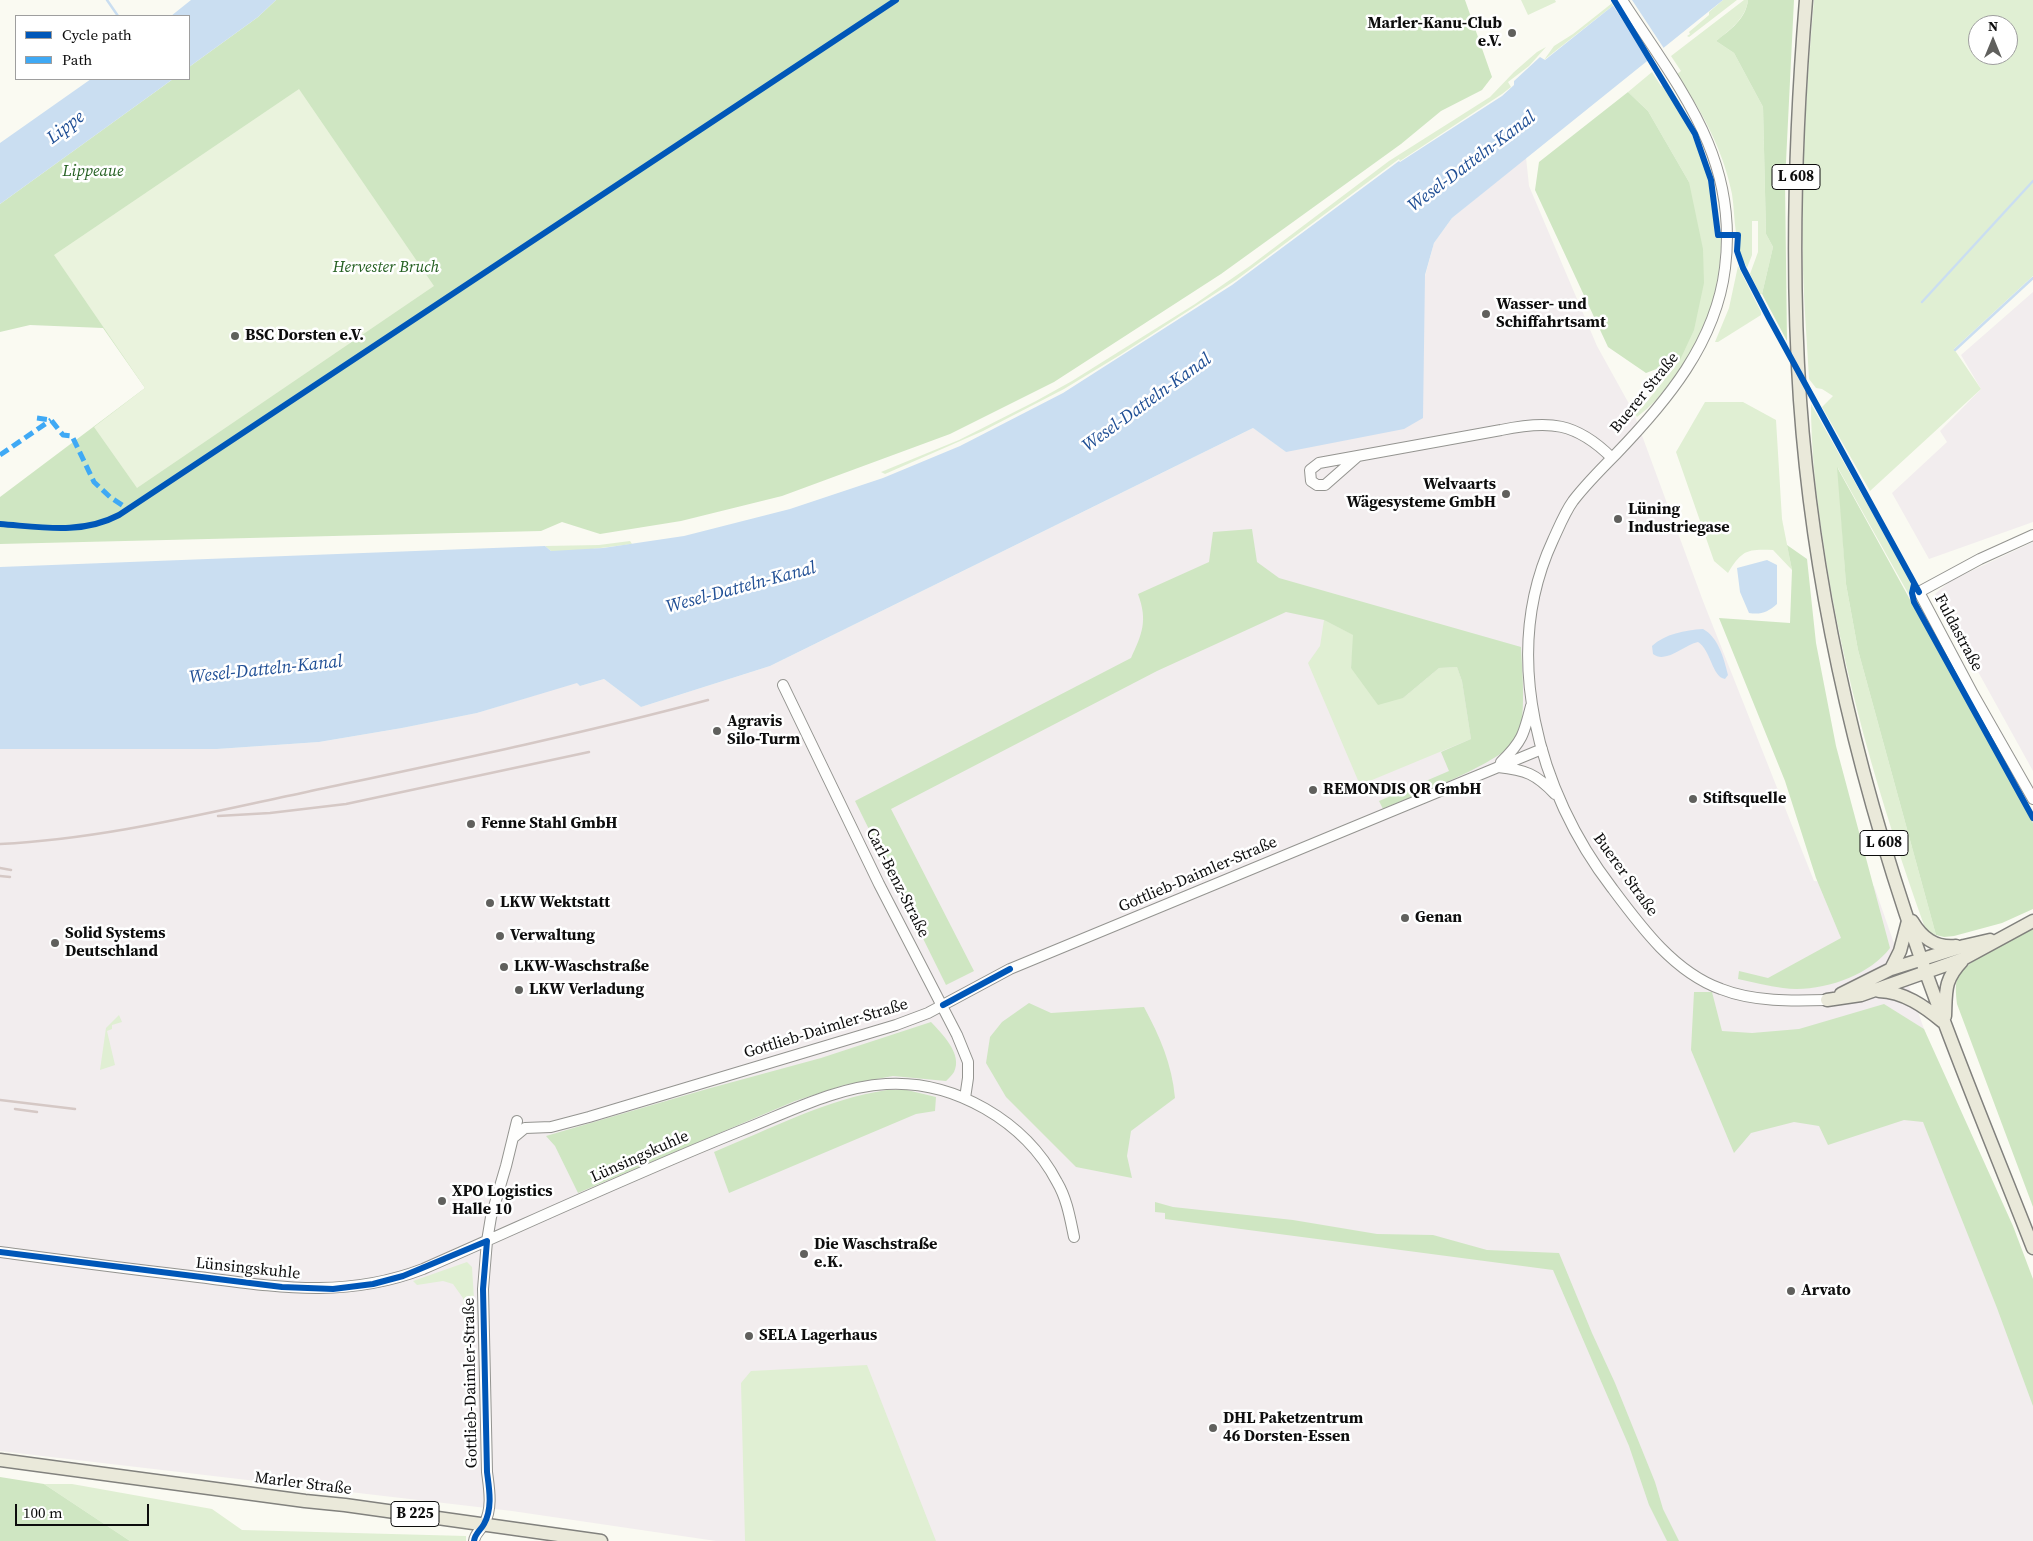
<!DOCTYPE html>
<html>
<head>
<meta charset="utf-8">
<style>
	body { margin:0 }
	#map { position:relative; width:2033px; height:1541px; overflow:hidden; background:#fafaf2; font-family:"Source Serif 4",serif }
	canvas { display:block }
	.legend { position:absolute; left:15px; top:15px; width:175px; height:65px; box-sizing:border-box; background:#fff; border:1px solid #9e9e9e; margin:0; padding:6px 9px; list-style:none; font-size:15px; color:#0d0d0d }
	.legend li { display:flex; align-items:center; gap:10px; height:25px }
	.legend b { width:25px; border:1px solid #9e9e9e }
	.north { position:absolute; left:1968px; top:15px; width:50px; height:50px; box-sizing:border-box; background:#fff; border:1px solid #9e9e9e; border-radius:50%; rotate:0deg; font-size:14px; font-weight:700; line-height:20px; text-align:center; color:#0d0d0d }
	.north::after { content:''; display:block; margin:auto; width:18px; height:22px; background:#60605d; clip-path:polygon(50% 0,100% 100%,50% 72%,0 100%) }
	.scale { position:absolute; left:15px; top:1504px; width:134px; height:22px; box-sizing:border-box; border:2px solid #0d0d0d; border-top:0; padding-left:6px; font-size:15px; line-height:18px; white-space:nowrap; color:#0d0d0d; -webkit-text-stroke:4px #fff; paint-order:stroke }
</style>
</head>
<body>
<div id="map">
<canvas width="2033" height="1541"></canvas>
<ul class="legend">
<li><b style="height:6px;background:#0057b8"></b>Cycle path</li>
<li><b style="height:6px;background:#3fa9f5"></b>Path</li>
</ul>
<div class="north">N</div>
<div class="scale">100 m</div>
</div>
<script>
const ctx = document.querySelector('canvas').getContext('2d');
ctx.lineJoin = 'round';
function paint(path, color) { ctx.fillStyle = color; ctx.fill(path, 'evenodd'); }
function trace(path, color, width, dash) { ctx.strokeStyle = color; ctx.lineWidth = width; ctx.lineCap = dash ? 'butt' : 'round'; ctx.setLineDash(dash || []); ctx.stroke(path); }
function label(font, color, halo, rows, align = 'center') {
  ctx.font = font + ' "Source Serif 4",serif'; ctx.lineWidth = 5; ctx.setLineDash([]); ctx.textBaseline = 'middle'; ctx.strokeStyle = halo; ctx.fillStyle = color; for (const [text, x, y, turn = 0] of rows) {
    ctx.save(); ctx.translate(x, y); ctx.rotate((+turn || 0) * Math.PI / 180); ctx.textAlign = isNaN(turn) ? turn : align; if (halo) ctx.strokeText(text, 0, 0); ctx.fillText(text, 0, 0); ctx.restore();
  }
}
const industrial = new Path2D(`
	M 1526,157 L 1529,186 L 1597,346 L 1633,411 L 1703,601 L 1814,881 L 1874,886 L 1924,1029 L 2033,1313 L 2033,1541 L 716,1541 L 512,1511 L 0,1451 L 0,749 L 217,749 L 319,742 L 402,728 L 477,713 L 577,682 L 580,686 L 604,679 L 641,707 L 770,666 L 1253,428 L 1286,452 L 1425,276 L 1434,243 L 1452,218 Z
	M 2033,292 L 2033,522 L 1929,559 L 1892,493 L 1947,442 L 1940,431 L 1981,389 L 1961,355 Z
	M 2033,542 L 2033,771 L 1935,594 L 1950,581 Z`);
const green = new Path2D(`
	M 1521,0 L 1555,0 L 1556,2 L 1528,15 Z
	M 1616,0 L 1620,0 L 1544,60 L 1554,46 L 1573,34 Z
	M 1723,0 L 1737,0 L 1689,37 L 1687,36 L 1690,34 L 1689,32 L 1709,15 L 1709,12 Z
	M 1744,0 L 1748,0 C 1746,18 1730,30 1716,41 L 1734,53 L 1763,107 L 1766,234 L 1773,247 L 1762,294 L 1760,294 L 1750,274 L 1758,252 L 1758,221 L 1752,221 L 1752,255 L 1747,268 L 1739,252 L 1740,233 L 1736,233 C 1734,220 1734,207 1732,194 C 1723,149 1702,112 1677,74 L 1681,71 L 1671,56 Z
	M 1814,0 L 2033,0 L 2033,276 L 1954,349 L 1981,389 L 1870,491 L 1822,407 L 1833,396 L 1822,389 L 1816,388 L 1809,379 C 1807,342 1804,306 1803,269 C 1801,179 1806,89 1814,0 ZM 1978,25 L 2008,25 L 2008,55 L 1978,55 Z
	M 1546,47 L 1529,66 L 1508,82 L 1511,87 L 1502,94 L 1400,161 L 1399,159 L 1236,280 L 1120,355 L 1064,389 L 983,431 L 885,474 L 881,472 L 959,440 L 1036,401 L 1072,381 L 1195,304 L 1250,266 L 1389,161 L 1490,97 L 1514,72 L 1537,52 Z
	M 1652,72 L 1661,86 L 1663,85 C 1698,139 1712,172 1715,237 L 1721,237 C 1722,304 1691,376 1637,417 L 1633,411 L 1641,409 L 1680,360 L 1689,182 L 1648,111 L 1628,92 Z
	M 1738,266 L 1761,312 L 1761,315 L 1718,342 L 1715,342 L 1729,308 Z
	M 1705,402 L 1743,402 L 1776,420 L 1782,519 L 1792,570 L 1773,550 C 1747,549 1742,550 1728,573 L 1714,561 L 1676,452 Z
	M 1811,404 L 1911,582 L 1909,595 L 1838,468 L 1846,584 L 1858,650 L 1936,935 L 1933,937 L 1925,928 C 1880,802 1842,673 1823,540 C 1816,496 1811,449 1811,404 Z
	M 630,541 L 632,544 L 577,551 L 551,551 L 545,546 L 599,545 Z
	M 1324,620 L 1354,635 L 1351,668 L 1403,698 L 1439,668 L 1457,667 L 1462,681 L 1471,739 L 1360,785 L 1308,663 L 1320,646 Z
	M 119,1015 L 122,1022 L 112,1025 L 112,1029 L 107,1031 L 115,1065 L 100,1070 L 106,1028 Z
	M 467,1262 L 472,1267 L 476,1332 L 471,1344 L 472,1404 L 468,1405 L 463,1298 L 453,1284 L 443,1281 L 417,1285 L 413,1281 Z
	M 867,1365 L 936,1541 L 745,1541 L 741,1383 L 751,1371 Z
	M 44,1484 L 72,1484 L 212,1509 L 242,1530 L 466,1536 L 466,1541 L 130,1541 Z`);
const forest = new Path2D(`
	M 276,0 L 1465,0 L 1492,77 L 1482,90 L 1441,111 L 1401,144 L 1221,274 L 1054,382 L 950,434 L 782,496 L 681,521 L 600,534 L 562,522 L 541,531 L 0,544 L 0,497 L 145,388 L 103,328 L 30,325 L 0,332 L 0,204 L 173,79 L 189,79 L 189,67 L 258,17 Z
	M 1748,0 L 1794,0 L 1785,182 L 1787,341 L 1762,294 L 1773,247 L 1766,234 L 1763,107 L 1734,53 L 1716,41 C 1730,30 1746,19 1748,0 Z
	M 1628,92 L 1648,111 L 1689,182 L 1703,249 L 1704,283 L 1694,330 L 1680,360 L 1646,373 L 1608,347 L 1535,190 L 1539,162 Z
	M 1837,467 L 2033,823 L 2033,909 L 2002,923 L 1954,936 L 1944,937 L 1936,935 L 1858,650 L 1846,584 Z
	M 1252,529 L 1257,562 L 1279,578 L 1521,647 C 1522,670 1527,718 1517,738 C 1505,762 1410,797 1383,809 L 1379,801 L 1449,771 L 1441,752 L 1471,739 L 1462,681 L 1457,667 L 1439,668 L 1403,698 L 1378,705 L 1351,668 L 1353,635 L 1324,620 L 1286,612 L 1157,671 L 891,809 L 974,971 L 946,985 L 855,801 L 1131,658 C 1142,634 1148,621 1138,594 L 1209,562 L 1213,532 Z
	M 1787,545 L 1807,559 L 1816,643 L 1836,746 L 1890,948 C 1868,977 1819,993 1783,988 C 1768,986 1753,982 1738,979 L 1739,971 L 1768,978 L 1841,938 L 1816,878 L 1785,781 L 1719,618 L 1790,623 L 1792,570 Z
	M 2033,928 L 2033,1207 L 1957,1004 C 1956,995 1954,981 1960,973 C 1973,957 2014,939 2033,928 Z
	M 1694,992 L 1712,992 L 1722,1031 L 1752,1033 L 1799,1029 L 1884,1004 L 1924,1029 L 2013,1226 L 2033,1279 L 2033,1406 L 1997,1308 L 1923,1122 L 1904,1120 L 1828,1145 L 1819,1126 L 1794,1122 L 1751,1133 L 1734,1153 L 1691,1050 Z
	M 1029,1003 L 1051,1013 L 1144,1007 C 1160,1037 1172,1064 1175,1098 L 1131,1131 L 1127,1156 L 1132,1178 L 1076,1167 L 1006,1097 L 986,1063 L 990,1037 L 1002,1022 Z
	M 931,1022 C 942,1034 963,1054 954,1072 C 952,1075 948,1079 946,1081 L 893,1076 L 844,1085 L 795,1101 L 578,1193 L 555,1146 L 546,1136 L 707,1089 L 821,1058 Z
	M 887,1090 L 907,1090 L 936,1097 L 935,1111 L 916,1114 L 729,1193 L 714,1152 C 770,1129 827,1099 887,1090 Z
	M 1155,1202 L 1173,1207 L 1293,1220 L 1377,1234 L 1433,1235 L 1487,1250 L 1559,1253 L 1592,1333 L 1615,1383 L 1655,1482 L 1663,1509 L 1679,1541 L 1667,1541 L 1649,1505 L 1629,1446 L 1553,1270 L 1165,1219 L 1165,1213 L 1155,1212 Z
	M 0,1477 L 44,1484 L 130,1541 L 0,1541 Z`);
const pitch = new Path2D(`
	M 299,89 L 434,286 L 137,488 L 94,427 L 145,388 L 54,255 Z`);
const water = new Path2D(`
	M 191,0 L 276,0 L 258,17 L 189,67 L 189,16 L 171,16 Z
	M 1620,0 L 1723,0 L 1452,218 L 1434,243 L 1425,275 L 1423,418 L 1404,429 L 1286,452 L 1253,428 L 770,666 L 641,707 L 604,679 L 580,686 L 577,683 L 477,713 L 402,728 L 319,742 L 217,749 L 0,749 L 0,567 L 545,546 L 551,551 L 603,548 L 684,536 L 790,509 L 883,478 L 960,446 L 1063,393 L 1232,285 L 1399,161 L 1400,162 L 1502,96 L 1514,85 L 1514,81 L 1540,57 L 1545,60 Z
	M 91,79 L 173,79 L 0,204 L 0,143 Z
	M 1767,560 L 1777,565 L 1777,604 C 1768,612 1761,615 1749,613 L 1740,592 L 1737,568 Z
	M 1703,629 C 1718,637 1724,658 1728,675 L 1725,679 C 1712,677 1711,650 1698,642 C 1684,645 1666,664 1653,654 L 1652,646 C 1665,634 1685,630 1703,629 Z`);
const pier = new Path2D(`
	M 1617,0 L 1632,0 L 1665,50 L 1650,62 L 1612,4 Z`);
const stream = new Path2D(`
	M 107,0 L 118,16
	M 1922,302 L 2033,181
	M 1955,350 L 2033,278`);
const minor = new Path2D(`
	M 1622,0 C 1679,88 1739,157 1725,268 C 1716,343 1666,402 1616,454 C 1601,469 1586,484 1573,501 C 1565,512 1559,527 1553,540 C 1500,654 1538,792 1612,888 C 1641,927 1674,972 1721,989 C 1754,1002 1792,1001 1827,1000
	M 1358,456 L 1325,485 L 1317,485 L 1311,481 L 1310,470 L 1319,463 L 1501,430 C 1549,420 1576,422 1612,458
	M 2033,535 L 1980,559 L 1919,592 L 1973,694 L 2033,799
	M 783,685 L 879,884 L 957,1035 L 968,1062 L 968,1078 L 965,1098
	M 1501,762 C 1522,742 1524,734 1531,706
	M 1498,767 C 1526,770 1536,774 1555,794
	M 513,1138 L 525,1128 L 551,1127 L 589,1117 L 896,1025 L 928,1013 L 1010,969 L 1542,749
	M 0,1252 C 61,1260 121,1268 182,1275 C 267,1285 340,1301 423,1269 C 528,1223 633,1174 740,1131 C 787,1113 835,1087 886,1084 C 954,1080 1025,1121 1057,1182 C 1067,1199 1070,1218 1074,1237
	M 474,1541 C 475,1533 481,1530 484,1524 C 493,1508 489,1488 487,1472 L 483,1289 L 487,1241 L 491,1217 L 506,1166 L 517,1121`);
const major = new Path2D(`
	M 1806,0 C 1795,133 1791,266 1800,400 C 1813,585 1856,771 1917,947 C 1952,1049 1994,1148 2033,1248
	M 1912,921 C 1922,938 1935,948 1956,946
	M 1891,969 L 1900,951 L 1908,921
	M 1879,991 C 1904,992 1924,1006 1943,1022
	M 1841,994 L 1891,969 L 1964,946 L 1990,940
	M 1827,1000 L 1861,995 L 1963,959 L 2033,921
	M 1945,1016 C 1946,991 1944,980 1962,961
	M 0,1460 L 305,1501 L 345,1505 L 601,1541`);
const rail = new Path2D(`
	M 218,816 L 270,813 L 346,804 L 589,752
	M 0,844 C 102,839 202,814 302,793 C 437,764 573,736 708,700
	M 0,868 L 11,870
	M 0,876 L 10,877
	M 0,1100 L 75,1109
	M 15,1109 L 37,1112`);
const quiet = new Path2D(`
	M 37,418 L 51,420 L 63,435 L 72,436 L 94,482 L 110,497 L 128,509
	M 0,455 L 51,420`);
const cycleway = new Path2D(`
	M 1614,0 L 1695,134 L 1711,180 L 1718,235 L 1738,235 L 1737,251 L 1743,268 L 1769,318 L 1919,592
	M 0,524 C 41,527 81,535 119,515 L 896,0
	M 1914,584 L 1912,593 L 1914,602 L 2033,818
	M 943,1005 L 1010,969
	M 0,1252 L 282,1287 L 333,1289 L 373,1284 L 403,1276 L 487,1241 L 483,1289 L 487,1472 C 489,1488 493,1508 484,1524 C 481,1530 475,1533 474,1541`);
const markers = [
	[1512,33,5,"#60605d"],
	[1486,314,5,"#60605d"],
	[235,336,5,"#60605d"],
	[1506,494,5,"#60605d"],
	[1618,519,5,"#60605d"],
	[717,731,5,"#60605d"],
	[1313,790,5,"#60605d"],
	[1693,799,5,"#60605d"],
	[471,824,5,"#60605d"],
	[490,903,5,"#60605d"],
	[1405,918,5,"#60605d"],
	[500,936,5,"#60605d"],
	[55,943,5,"#60605d"],
	[504,967,5,"#60605d"],
	[519,990,5,"#60605d"],
	[442,1201,5,"#60605d"],
	[804,1254,5,"#60605d"],
	[1791,1291,5,"#60605d"],
	[749,1336,5,"#60605d"],
	[1213,1428,5,"#60605d"]
];
const shields = [
	[1796,177,48],
	[1884,843,48],
	[415,1514,48]
];
const shieldNames = [
	["L 608",1796,177],
	["L 608",1884,843],
	["B 225",415,1514]
];
const poiNames = [
	["Marler-Kanu-Club",1502,24,"right"],
	["e.V.",1502,42,"right"],
	["Wasser- und",1496,305],
	["Schiffahrtsamt",1496,323],
	["BSC Dorsten e.V.",245,336],
	["Welvaarts",1496,485,"right"],
	["Wägesysteme GmbH",1496,503,"right"],
	["Lüning",1628,510],
	["Industriegase",1628,528],
	["Agravis",727,722],
	["Silo-Turm",727,740],
	["REMONDIS QR GmbH",1323,790],
	["Stiftsquelle",1703,799],
	["Fenne Stahl GmbH",481,824],
	["LKW Wektstatt",500,903],
	["Genan",1415,918],
	["Solid Systems",65,934],
	["Deutschland",65,952],
	["Verwaltung",510,936],
	["LKW-Waschstraße",514,967],
	["LKW Verladung",529,990],
	["XPO Logistics",452,1192],
	["Halle 10",452,1210],
	["Die Waschstraße",814,1245],
	["e.K.",814,1263],
	["Arvato",1801,1291],
	["SELA Lagerhaus",759,1336],
	["DHL Paketzentrum",1223,1419],
	["46 Dorsten-Essen",1223,1437]
];
const parkNames = [
	["Lippeaue",93,172],
	["Hervester Bruch",386,268]
];
const streetNames = [
	["Buerer Straße",1645,393,-51],
	["Fuldastraße",1958,633,62],
	["Gottlieb-Daimler-Straße",1198,875,-23],
	["Buerer Straße",1625,875,54],
	["Carl-Benz-Straße",897,883,63],
	["Gottlieb-Daimler-Straße",826,1029,-17],
	["Lünsingskuhle",640,1157,-24],
	["Lünsingskuhle",248,1269,6],
	["Gottlieb-Daimler-Straße",471,1383,-91],
	["Marler Straße",303,1484,7]
];
const waterNames = [
	["Lippe",66,128,-37],
	["Wesel-Datteln-Kanal",1472,162,-37],
	["Wesel-Datteln-Kanal",1147,403,-36],
	["Wesel-Datteln-Kanal",741,588,-15],
	["Wesel-Datteln-Kanal",266,670,-6]
];
paint(industrial, '#f2edee');
paint(green, '#e0efd3');
paint(forest, '#cfe6c2');
paint(pitch, '#eaf3dd');
paint(water, '#cadef1');
paint(pier, '#fafaf2');
trace(stream, '#cadef1', 2.5);
trace(minor, '#949490', 12);
trace(major, '#81817d', 15);
trace(minor, '#fefefd', 10);
trace(major, '#eae9da', 12);
trace(rail, '#d5c8c5', 2.5);
trace(quiet, '#3fa9f5', 5, [10, 5]);
trace(cycleway, '#0057b8', 6);
for (const [x, y, r, color] of markers) { const dot = new Path2D(); dot.arc(x, y, r, 0, 2 * Math.PI); ctx.fillStyle = color; ctx.fill(dot); trace(dot, '#fff', 2); }
for (const [x, y, w] of shields) { const box = new Path2D(); box.roundRect(x - w / 2, y - 12.5, w, 25, 4); ctx.fillStyle = '#fff'; ctx.fill(box); trace(box, '#0d0d0d', 1); }
label('bold 15px', '#0d0d0d', null, shieldNames);
label('bold 16px', '#0d0d0d', '#fff', poiNames, 'left');
label('italic 16px', '#256022', '#fff', parkNames);
label('16px', '#0d0d0d', '#fff', streetNames);
label('italic 18px', '#204f95', '#fff', waterNames);
</script>
</body>
</html>
